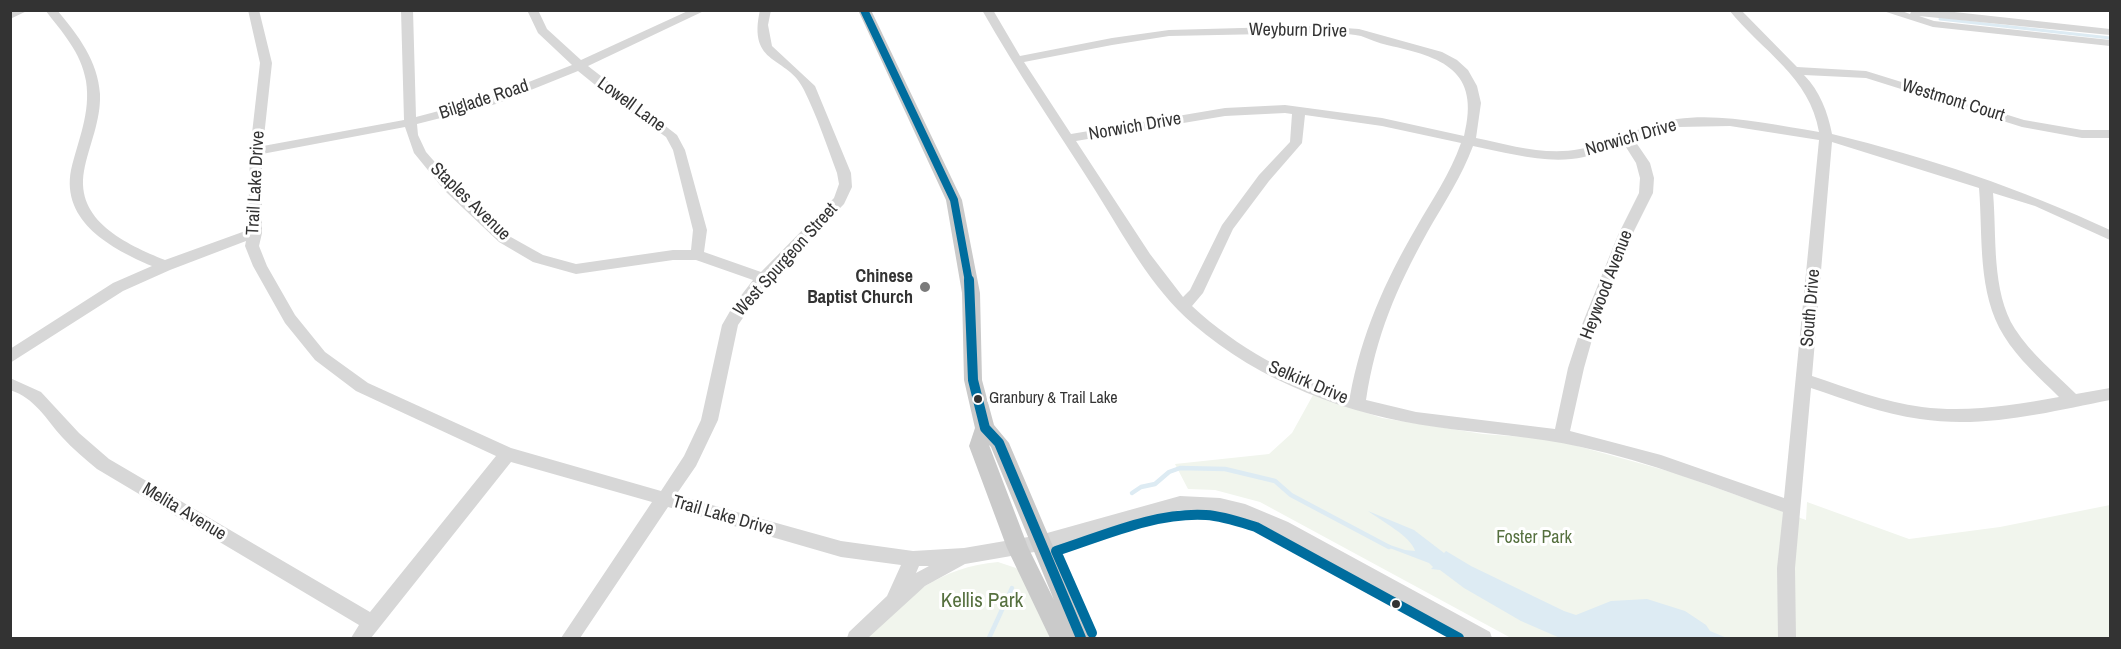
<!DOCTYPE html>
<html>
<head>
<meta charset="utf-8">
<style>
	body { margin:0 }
	#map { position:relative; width:2121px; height:649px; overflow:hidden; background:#fff; font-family:"Archivo Narrow",sans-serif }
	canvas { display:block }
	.frame { position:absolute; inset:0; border:12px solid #333; pointer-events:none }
</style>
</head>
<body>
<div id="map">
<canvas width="2121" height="649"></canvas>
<div class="frame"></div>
</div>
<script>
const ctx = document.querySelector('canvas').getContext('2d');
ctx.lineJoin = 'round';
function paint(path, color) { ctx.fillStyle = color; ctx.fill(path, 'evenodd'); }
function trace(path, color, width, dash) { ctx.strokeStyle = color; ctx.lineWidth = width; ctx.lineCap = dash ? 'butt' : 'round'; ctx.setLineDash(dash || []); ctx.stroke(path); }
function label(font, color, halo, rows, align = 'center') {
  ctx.font = font + ' "Archivo Narrow",sans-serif'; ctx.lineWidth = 6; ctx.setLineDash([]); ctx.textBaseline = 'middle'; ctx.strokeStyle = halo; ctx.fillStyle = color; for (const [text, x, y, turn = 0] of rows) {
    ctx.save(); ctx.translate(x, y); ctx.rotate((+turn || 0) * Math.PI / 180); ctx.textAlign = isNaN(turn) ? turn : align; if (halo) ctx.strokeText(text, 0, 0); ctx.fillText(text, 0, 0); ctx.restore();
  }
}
const green = new Path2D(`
	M 1313,395 L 1382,418 L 1483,434 L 1552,439 L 1675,473 L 1806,520 L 1807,502 L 1909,539 L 2000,527 L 2110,505 L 2110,638 L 1511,638 L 1260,502 L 1215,490 L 1188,489 L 1175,464 L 1269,454 L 1292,433 Z
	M 998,562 L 1016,568 L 1024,575 L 1054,638 L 866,638 C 903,597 941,567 998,562 Z`);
const water = new Path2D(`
	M 1368,511 L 1414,530 L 1444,553 L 1446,551 L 1471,566 L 1564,611 L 1576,615 L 1611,601 L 1647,599 L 1685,611 L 1706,625 L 1710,631 L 1727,638 L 1560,638 L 1521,621 L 1464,588 L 1440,570 L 1431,569 L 1433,567 L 1429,563 L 1387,547 L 1387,544 L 1405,550 L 1415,551 C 1412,537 1380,520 1368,511 Z`);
const streamFar1 = new Path2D(`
	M 1940,19 L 2110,38`);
const stream = new Path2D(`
	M 1132,493 L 1141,487 L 1155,484 L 1169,472 L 1180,468 L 1225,469 L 1275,481 L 1291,495 L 1389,547
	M 989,638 L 1012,588`);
const minor = new Path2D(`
	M 13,10 L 29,10 L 10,19 L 10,12 Z
	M 45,10 L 57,10 C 78,35 98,61 100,94 C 101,121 89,145 84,171 C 75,221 126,244 165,260 L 248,230 L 250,151 L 260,63 L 248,10 L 259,10 L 272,63 L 263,146 L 404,120 L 401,10 L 413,10 L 416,117 L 488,98 L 572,65 L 538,33 L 527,10 L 538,10 L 547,29 L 581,60 L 690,10 L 706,10 L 588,66 L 677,135 L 685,150 L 707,230 L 704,252 L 761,272 L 834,198 L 839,184 L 837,173 C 827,146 817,116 804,90 C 788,55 747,67 760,10 L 771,10 L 768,25 L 772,46 L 815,86 L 851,173 L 852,187 L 844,204 L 767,283 L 738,325 L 718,420 L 696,466 L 676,495 L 841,541 L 913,551 L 964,548 L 1040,535 L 1180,496 L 1220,498 L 1245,504 L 1288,522 L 1490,632 L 1492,638 L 1466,638 L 1264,526 C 1237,515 1210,510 1180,510 L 1040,551 L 965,564 L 925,586 L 868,638 L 847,638 L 849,632 L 887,596 L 901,565 L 841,557 L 668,507 L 580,638 L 561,638 L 652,502 L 511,462 L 371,638 L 351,638 L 359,625 L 97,469 C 85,459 73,449 62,437 C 46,419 35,398 10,390 L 10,378 L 41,392 L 79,433 L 109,459 L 370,612 L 496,456 L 356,391 L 315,360 L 285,323 L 253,266 L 245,246 L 246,241 L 170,270 L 123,291 L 10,363 L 10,349 L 113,283 L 152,266 C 112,249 61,222 71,170 C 78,140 91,113 86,81 C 81,52 62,32 45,10 ZM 578,71 L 615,101 L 666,137 L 673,150 L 693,230 L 691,250 L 673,250 L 576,264 L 543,255 L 509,236 L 455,185 L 426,152 L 418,135 L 417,124 L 496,104 ZM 405,127 L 414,153 L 445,191 L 499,242 L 533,262 L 576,274 L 673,260 L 696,260 L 753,280 L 733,306 L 722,325 L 701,420 L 684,456 L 661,491 L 511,448 L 368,383 L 325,352 L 295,315 L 267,266 L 259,246 L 262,233 L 262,154 ZM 919,566 L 929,566 L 916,573 Z
	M 982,10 L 993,10 L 1020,56 L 1112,38 L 1169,30 L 1315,26 L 1359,29 L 1442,52 L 1457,60 L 1468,70 L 1477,86 L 1481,103 L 1476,138 C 1509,145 1546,156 1580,149 C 1613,143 1644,123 1677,119 C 1724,113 1773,125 1819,132 C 1810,77 1762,51 1729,10 L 1741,10 L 1797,67 L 1866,71 L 2024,120 L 2082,130 L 2110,130 L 2110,138 L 2082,138 L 2022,127 L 1866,78 L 1804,75 C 1820,91 1828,113 1832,134 C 1927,157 2022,189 2110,230 L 2110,240 L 2035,206 L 1993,193 C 1997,236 1991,291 2015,329 C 2031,354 2055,373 2076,394 L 2110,388 L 2110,400 C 2049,412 1984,429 1920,419 C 1883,414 1847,400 1811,388 L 1795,568 L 1796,638 L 1778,638 L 1777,568 L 1783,512 C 1716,488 1650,462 1581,447 C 1533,436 1484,434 1436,427 C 1348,415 1260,382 1193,324 C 1151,288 1124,236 1095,190 C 1057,130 1017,72 982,10 ZM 1315,33 C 1330,33 1346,33 1361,36 C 1370,39 1378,43 1387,45 C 1442,57 1481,70 1464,136 L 1382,118 L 1285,105 L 1225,108 L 1071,134 L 1024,62 L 1112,45 L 1169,36 ZM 1285,113 L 1292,114 L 1290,142 L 1259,175 L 1222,225 L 1190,290 L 1183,297 L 1150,254 L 1076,141 L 1225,116 ZM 1305,115 L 1382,126 L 1461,143 C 1450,174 1432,200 1416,228 C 1385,281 1361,335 1350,396 C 1292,377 1237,348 1192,306 L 1203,293 L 1233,229 L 1269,181 L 1302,143 ZM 1730,126 L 1819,140 L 1784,498 L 1661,455 L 1570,431 L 1584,368 L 1597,322 L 1632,235 L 1653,193 L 1654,178 L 1650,163 L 1635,141 L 1678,127 ZM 1832,142 L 1979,188 C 1983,236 1977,293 2004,336 C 2018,359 2040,378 2059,397 C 2014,405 1968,413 1922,407 C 1884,402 1848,388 1812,376 ZM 1624,144 L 1636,163 L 1640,178 L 1639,193 L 1618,235 L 1583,322 L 1568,368 L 1555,429 L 1416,412 L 1366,400 C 1376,335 1396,289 1428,231 C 1444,203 1462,176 1473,146 C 1509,153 1548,165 1584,157 C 1598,153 1611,148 1624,144 Z
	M 1880,10 L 1899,10 L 1910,14 L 1912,10 L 1936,10 L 2110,29 L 2110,35 L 1919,16 L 1934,21 L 2110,40 L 2110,46 L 1933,27 Z`);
const major = new Path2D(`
	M 858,10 L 871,10 L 962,200 L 980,293 L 982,380 L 994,425 L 1009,443 L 1092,638 L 1050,638 L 1007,548 L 969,446 L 975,428 L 964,380 L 962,293 L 946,200 ZM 989,445 L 991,447 L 1054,600 L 1028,547 Z`);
const bus1Far1 = new Path2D(`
	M 864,10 L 954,200 L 969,282`);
const bus1 = new Path2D(`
	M 969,280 L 973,380 L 985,428 L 999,443 L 1081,638`);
const bus2 = new Path2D(`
	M 1092,633 L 1056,551 C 1103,536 1155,512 1206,515 C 1223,516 1240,522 1256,527 L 1459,638`);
const markers = [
	[925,287,6,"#7a7a7a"],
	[978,399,5,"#333"],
	[1396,604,5,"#333"]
];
const busNames = [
	["Granbury & Trail Lake",989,399]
];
const streetNames = [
	["Weyburn Drive",1298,31,1],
	["Bilglade Road",484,100,-18],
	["Westmont Court",1953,101,17],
	["Lowell Lane",631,105,36],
	["Norwich Drive",1135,127,-10],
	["Norwich Drive",1631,138,-16],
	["Trail Lake Drive",256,183,-87],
	["Staples Avenue",470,202,44],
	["West Spurgeon Street",786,260,-48],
	["Heywood Avenue",1607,285,-69],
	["South Drive",1811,308,-85],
	["Selkirk Drive",1308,383,23],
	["Melita Avenue",184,512,31],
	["Trail Lake Drive",723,516,16]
];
const poiNames = [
	["Chinese",913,277],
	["Baptist Church",913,298]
];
const parkNames = [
	["Foster Park",1534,538]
];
const nearParknames = [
	["Kellis Park",982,601]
];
paint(green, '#f1f5ed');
paint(water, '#ddebf3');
trace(streamFar1, '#ddebf3', 3);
trace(stream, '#ddebf3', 4.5);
paint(minor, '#d7d7d7');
paint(major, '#cacaca');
trace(bus1Far1, '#006d9e', 8);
trace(bus1, '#006d9e', 10);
trace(bus2, '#006d9e', 10);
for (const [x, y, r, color] of markers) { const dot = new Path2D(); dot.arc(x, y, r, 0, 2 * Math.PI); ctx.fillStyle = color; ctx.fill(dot); trace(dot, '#fff', 2); }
label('16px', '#333', '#fff', busNames, 'left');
label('18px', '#333', '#fff', streetNames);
label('bold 18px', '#333', '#fff', poiNames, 'right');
label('18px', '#56703f', '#fff', parkNames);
label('21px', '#56703f', '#fff', nearParknames);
</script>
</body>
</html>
